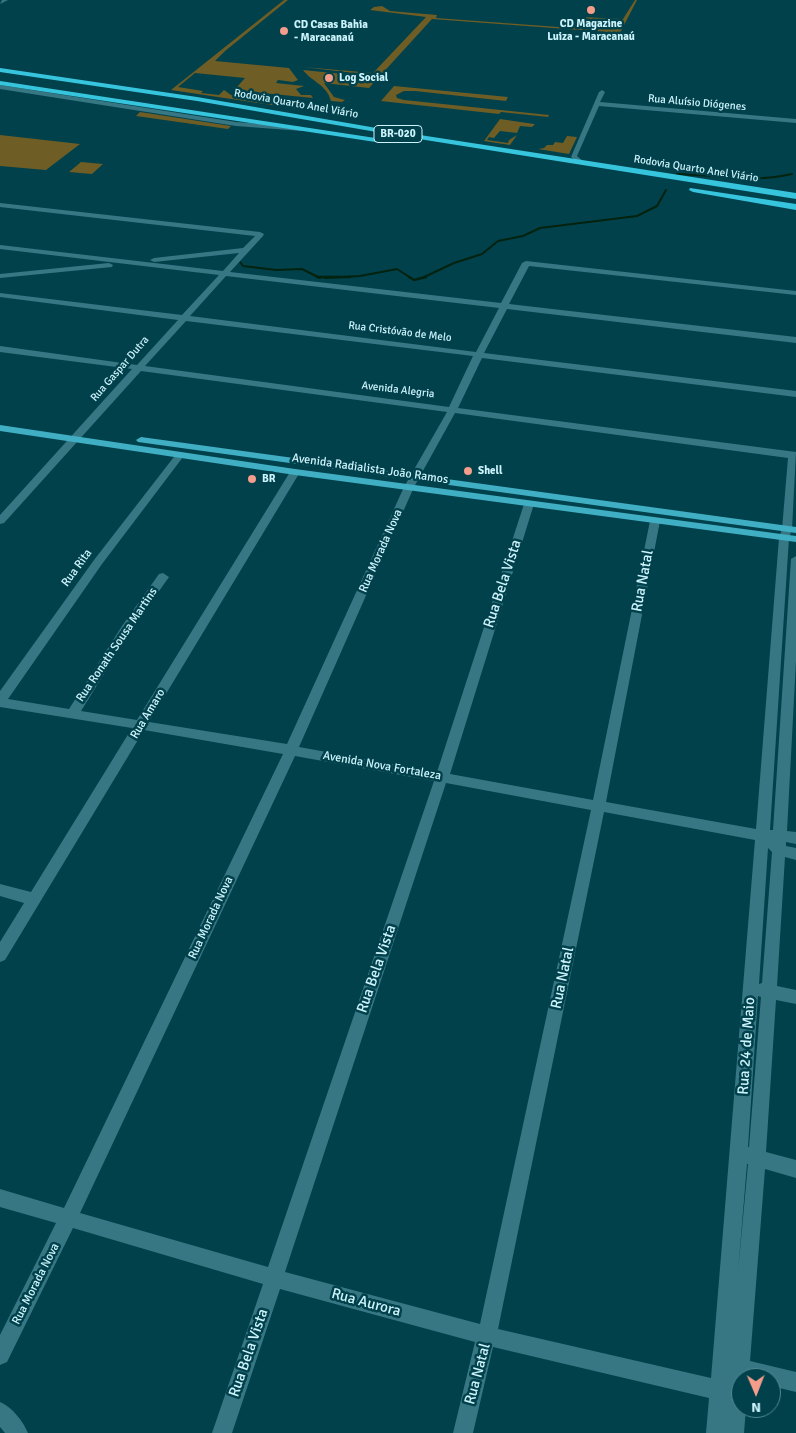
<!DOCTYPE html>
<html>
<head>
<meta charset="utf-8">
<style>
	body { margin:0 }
	#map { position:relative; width:796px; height:1433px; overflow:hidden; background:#00414c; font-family:Signika,sans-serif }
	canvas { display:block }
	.north { position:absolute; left:731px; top:1368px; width:50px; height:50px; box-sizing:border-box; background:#00414c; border:1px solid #528992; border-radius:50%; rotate:179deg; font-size:14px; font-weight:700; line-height:20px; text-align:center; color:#cdf4fc }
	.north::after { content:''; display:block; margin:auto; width:18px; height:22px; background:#f49d8b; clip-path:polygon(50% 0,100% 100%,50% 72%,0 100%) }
</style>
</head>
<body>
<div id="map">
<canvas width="796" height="1433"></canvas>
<div class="north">N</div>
</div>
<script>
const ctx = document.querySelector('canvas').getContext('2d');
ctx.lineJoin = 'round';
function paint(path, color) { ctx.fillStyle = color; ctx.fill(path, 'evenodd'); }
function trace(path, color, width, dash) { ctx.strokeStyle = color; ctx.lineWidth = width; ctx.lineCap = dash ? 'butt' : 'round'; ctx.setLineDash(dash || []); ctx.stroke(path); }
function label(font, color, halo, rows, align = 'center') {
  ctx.font = font + ' Signika,sans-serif'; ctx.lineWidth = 5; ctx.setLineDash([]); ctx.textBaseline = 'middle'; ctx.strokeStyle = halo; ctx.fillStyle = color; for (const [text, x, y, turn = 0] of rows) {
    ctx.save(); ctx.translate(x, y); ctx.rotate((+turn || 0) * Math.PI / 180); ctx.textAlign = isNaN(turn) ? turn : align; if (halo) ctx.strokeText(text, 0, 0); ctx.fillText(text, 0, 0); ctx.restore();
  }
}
const green = new Path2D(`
	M 284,0 L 288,0 L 225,51 L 215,61 L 289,68 L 298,80 L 293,82 L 278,80 L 276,83 L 304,86 L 296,89 L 301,95 L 311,95 L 313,98 L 242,91 L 237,87 L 245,78 L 195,73 L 178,87 L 203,91 L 201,93 L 219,95 L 224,90 L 231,95 L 319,105 L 323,109 L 305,110 L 171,90 Z
	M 635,0 L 637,0 L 620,33 L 432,19 L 369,88 L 324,83 L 334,97 L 345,100 L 342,102 L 331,101 C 327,85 312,82 303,70 L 373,77 L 374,75 L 362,74 L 303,67 L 373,73 L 426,17 L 370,10 L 374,7 L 382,6 L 390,11 L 437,15 L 436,18 L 572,28 L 577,20 L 582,17 L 623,19 Z
	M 394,86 L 508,97 L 506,101 L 415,91 L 404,91 L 396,95 L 397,98 L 404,100 L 549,115 L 548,117 L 501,112 L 499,114 L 381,101 Z
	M 140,112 L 231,126 L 228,129 L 136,116 Z
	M 500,119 L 534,124 L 535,124 L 532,127 L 520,126 L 517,133 L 500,131 L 494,138 L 489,137 L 487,140 L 508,143 L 509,140 L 517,135 L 510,145 L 484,141 Z
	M 0,135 L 80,144 L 46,170 L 0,166 Z
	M 567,136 L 577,137 L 569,154 L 538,149 L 544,148 L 547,145 L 553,145 L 555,142 L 563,143 Z
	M 81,162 L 103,164 L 92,174 L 171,181 L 69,172 Z`);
const streamFar1 = new Path2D(`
	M 677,174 C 716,175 754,183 792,174
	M 240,262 L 243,266 L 276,270 L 302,269 L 320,278
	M 325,278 L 360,276 L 397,269 L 411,278
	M 422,278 L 454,263 L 482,254 L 498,241 L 523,236 L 540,228 L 637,216 L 657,206 L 666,190`);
const stream = new Path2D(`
	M 317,277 L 350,277
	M 409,277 L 414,280 L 426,277`);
const minor = new Path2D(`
	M 2,0 L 8,0 L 0,4 Z
	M 0,85 L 236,122 L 302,127 L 305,129 L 302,131 L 236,126 L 0,89 Z
	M 602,90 L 605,92 L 600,102 L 796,119 L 796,123 L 599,106 L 577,156 L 585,163 L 580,164 L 571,157 L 599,92 Z
	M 0,203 L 260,232 L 264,234 L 263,236 L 230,272 L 501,303 L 522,263 L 526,261 L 796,291 L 796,295 L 529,266 L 509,304 L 796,337 L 796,343 L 507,309 L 484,353 L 796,391 L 796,397 L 482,358 L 458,408 L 796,452 L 792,529 L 789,538 L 770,830 L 773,830 L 791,559 L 796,556 L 796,661 L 787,831 L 796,832 L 796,844 L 786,842 L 786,846 L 796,848 L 796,860 L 785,857 L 777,986 L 796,990 L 796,1004 L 776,1000 L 766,1152 L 796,1160 L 796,1178 L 765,1169 L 750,1361 L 796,1372 L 796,1392 L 771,1386 L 771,1378 L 741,1378 L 741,1408 L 746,1408 L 744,1433 L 706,1433 L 709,1398 L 493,1347 L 473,1433 L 453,1433 L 475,1342 L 280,1289 L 232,1433 L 212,1433 L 263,1284 L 73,1228 L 7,1362 L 0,1365 L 0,1335 L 56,1223 L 0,1207 L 0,1189 L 64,1208 L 283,754 L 144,730 L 5,960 L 0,962 L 0,942 L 24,903 L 0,896 L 0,884 L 31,892 L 132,728 L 0,707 L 0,691 L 94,560 L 177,453 L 180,452 L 185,455 L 183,457 L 102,564 L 8,699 L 69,709 L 122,626 L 159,574 L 163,573 L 169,577 L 130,632 L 81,711 L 137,720 L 290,472 L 295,469 L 300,472 L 149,722 L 287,744 L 404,487 L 447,412 L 141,371 L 4,523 L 0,524 L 0,515 L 132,369 L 0,352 L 0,346 L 137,365 L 178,320 L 0,297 L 0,293 L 182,315 L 219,275 L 0,249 L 0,245 L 223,271 L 239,253 L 154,262 L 150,260 L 154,258 L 243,248 L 255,236 L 0,207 ZM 226,276 L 499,308 L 476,352 L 190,316 ZM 186,321 L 473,356 L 449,407 L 145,366 ZM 455,413 L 788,458 L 782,529 L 779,538 L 756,829 L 606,802 L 660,521 L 655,518 L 650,521 L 593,800 L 450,774 L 534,504 L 529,501 L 524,504 L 437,772 L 299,747 L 414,487 ZM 295,756 L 434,781 L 268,1267 L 80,1213 ZM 446,783 L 591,810 L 480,1324 L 285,1272 ZM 604,812 L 755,840 L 711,1378 L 498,1329 ZM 768,848 L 772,852 L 762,983 L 759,984 ZM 758,996 L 761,997 L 749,1147 L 748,1147 ZM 747,1164 L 748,1164 L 738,1272 Z
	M 109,263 L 113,265 L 112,267 L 0,278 L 0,274 Z
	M 0,1402 C 12,1407 23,1421 28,1433 L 5,1433 L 0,1427 Z`);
const major = new Path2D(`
	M 0,425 L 295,469 L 796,536 L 796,542 L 295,475 L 0,431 Z
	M 141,437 L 796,527 L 796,533 L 138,442 L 136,440 Z`);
const highway = new Path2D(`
	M 0,68 L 197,97 L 394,131 L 796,193 L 796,199 L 394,135 L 197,101 L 0,72 Z
	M 0,81 L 382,139 L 386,141 L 382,143 L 0,85 Z
	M 690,188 L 796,204 L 796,210 L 693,192 L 689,190 Z`);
const markers = [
	[591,10,5,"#f49d8b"],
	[284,31,5,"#f49d8b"],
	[329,78,5,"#f49d8b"],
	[468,471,5,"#f49d8b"],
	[252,479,5,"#f49d8b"]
];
const farPoinames = [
	["CD Magazine",591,24,"center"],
	["Luiza - Maracanaú",591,37,"center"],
	["CD Casas Bahia",294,25],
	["- Maracanaú",294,38],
	["Log Social",339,78],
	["Shell",478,471],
	["BR",262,479]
];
const farStreetnames = [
	["Rua Aluísio Diógenes",697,103,5],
	["Rodovia Quarto Anel Viário",296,104,10],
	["Rodovia Quarto Anel Viário",696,169,9],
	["Rua Cristóvão de Melo",400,332,7],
	["Rua Gaspar Dutra",120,369,-49],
	["Avenida Alegria",398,390,7]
];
const shields = [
	[398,134,48]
];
const shieldNames = [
	["BR-020",398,134]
];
const streetNames = [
	["Avenida Radialista João Ramos",370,469,8],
	["Rua Morada Nova",381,551,-66],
	["Rua Rita",77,568,-54],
	["Rua Ronath Sousa Martins",117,645,-56],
	["Rua Amaro",148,714,-59],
	["Avenida Nova Fortaleza",382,766,10],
	["Rua Morada Nova",211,918,-65],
	["Rua Morada Nova",36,1284,-63]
];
const nearStreetnames = [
	["Rua Natal",643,581,-79],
	["Rua Bela Vista",503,584,-72],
	["Rua Bela Vista",377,969,-71],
	["Rua Natal",563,978,-78],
	["Rua 24 de Maio",747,1046,-86],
	["Rua Aurora",366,1303,15],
	["Rua Bela Vista",249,1353,-71],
	["Rua Natal",478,1374,-75]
];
paint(green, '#6e5d24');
trace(streamFar1, '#03230f', 2);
trace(stream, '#03230f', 2.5);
paint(minor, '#377784');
paint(major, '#40aec3');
paint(highway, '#37c5de');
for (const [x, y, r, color] of markers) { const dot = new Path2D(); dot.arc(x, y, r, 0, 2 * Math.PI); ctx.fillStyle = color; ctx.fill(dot); trace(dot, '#00414c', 2); }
label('bold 11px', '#cdf4fc', '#00414c', farPoinames, 'left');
label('11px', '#cdf4fc', '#00414c', farStreetnames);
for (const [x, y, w] of shields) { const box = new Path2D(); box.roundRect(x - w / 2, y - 8.5, w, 17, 4); ctx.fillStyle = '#00414c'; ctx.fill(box); trace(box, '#cdf4fc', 1); }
label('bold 11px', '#cdf4fc', null, shieldNames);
label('12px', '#cdf4fc', '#00414c', streetNames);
label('15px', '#cdf4fc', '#00414c', nearStreetnames);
</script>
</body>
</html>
